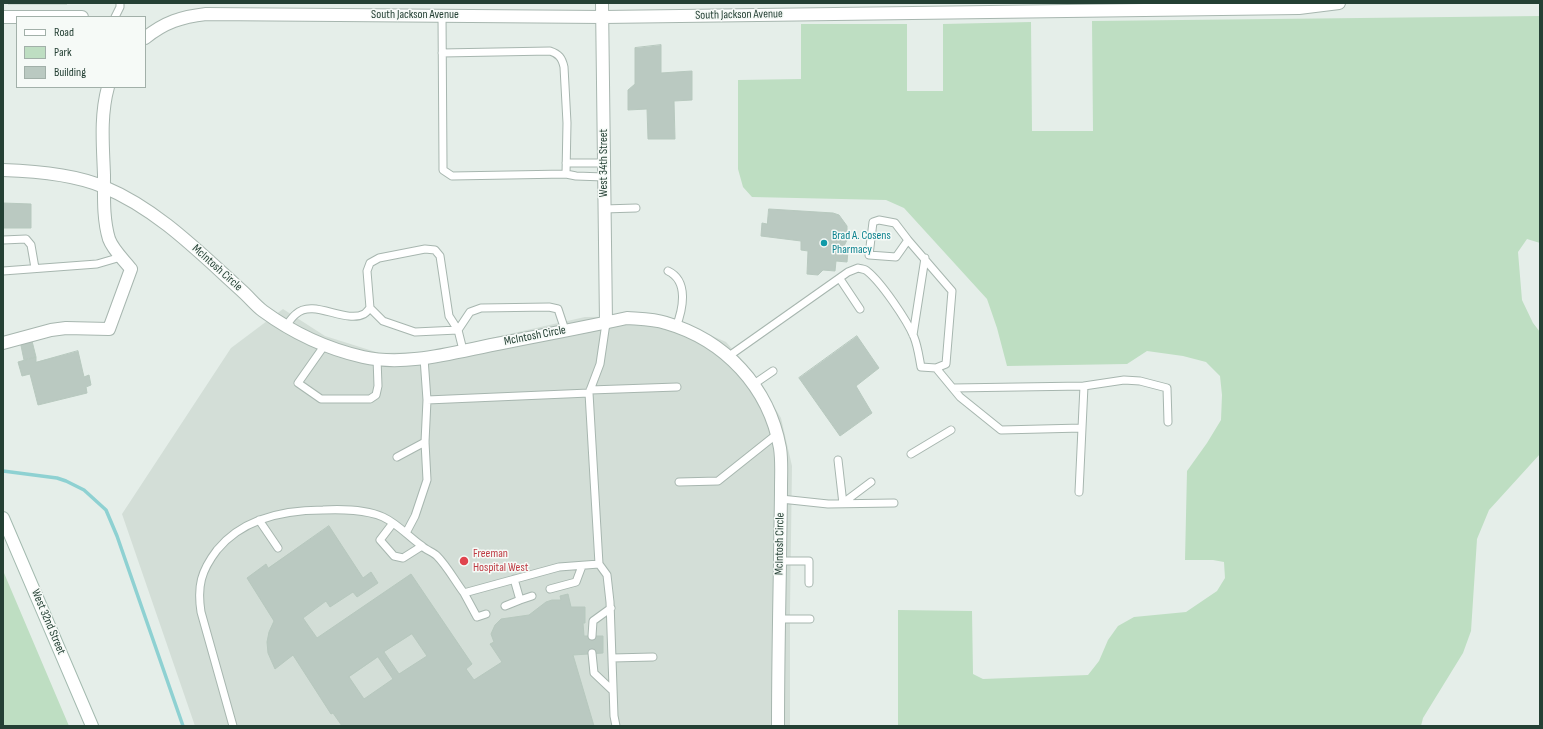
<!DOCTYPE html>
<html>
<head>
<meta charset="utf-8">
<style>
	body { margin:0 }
	#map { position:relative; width:1543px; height:729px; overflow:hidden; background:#e5eee9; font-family:"Sofia Sans Condensed",sans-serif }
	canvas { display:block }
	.frame { position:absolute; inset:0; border:4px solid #244034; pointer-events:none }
	.legend { position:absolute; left:16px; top:16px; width:130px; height:72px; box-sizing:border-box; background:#f6faf7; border:1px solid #a2b0a9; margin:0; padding:5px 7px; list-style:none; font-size:12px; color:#244034 }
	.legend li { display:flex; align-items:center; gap:8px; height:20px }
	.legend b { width:20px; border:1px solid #a2b0a9 }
</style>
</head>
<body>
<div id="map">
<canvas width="1543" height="729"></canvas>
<div class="frame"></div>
<ul class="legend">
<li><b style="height:5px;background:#fff"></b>Road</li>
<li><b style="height:11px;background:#bedec2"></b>Park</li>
<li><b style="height:11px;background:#bac9c1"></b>Building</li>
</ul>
</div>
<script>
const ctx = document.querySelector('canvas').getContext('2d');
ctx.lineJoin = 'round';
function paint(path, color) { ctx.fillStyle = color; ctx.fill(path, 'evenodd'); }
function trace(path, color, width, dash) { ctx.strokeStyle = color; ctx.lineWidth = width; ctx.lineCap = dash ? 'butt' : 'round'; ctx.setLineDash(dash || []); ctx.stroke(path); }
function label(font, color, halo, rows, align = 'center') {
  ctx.font = font + ' "Sofia Sans Condensed",sans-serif'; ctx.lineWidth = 3; ctx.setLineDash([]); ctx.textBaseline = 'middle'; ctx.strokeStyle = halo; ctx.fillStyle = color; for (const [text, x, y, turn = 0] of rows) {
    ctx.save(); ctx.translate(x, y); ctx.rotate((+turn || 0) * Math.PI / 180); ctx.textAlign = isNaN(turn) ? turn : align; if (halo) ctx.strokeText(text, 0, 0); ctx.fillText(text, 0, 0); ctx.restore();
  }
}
const built = new Path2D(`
	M 283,309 L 325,336 L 379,353 L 429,352 L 585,317 L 667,316 L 726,342 L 753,372 L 781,418 L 792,466 L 790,609 L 790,726 L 195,726 L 122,514 L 231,348 Z`);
const green = new Path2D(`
	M 1540,16 L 1540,243 L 1527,239 L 1518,252 L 1522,300 L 1533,323 L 1540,332 L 1540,454 L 1489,510 L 1477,539 L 1471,631 L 1463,653 L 1423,718 L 1421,726 L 898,726 L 898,610 L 972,611 L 973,674 L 983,679 L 1088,675 L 1099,661 L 1108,640 L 1118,626 L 1134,617 L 1186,612 L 1217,591 L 1225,578 L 1224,562 L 1213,560 L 1185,560 L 1187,471 L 1207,443 L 1221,420 L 1222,395 L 1220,376 L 1206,362 L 1183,356 L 1147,351 L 1127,364 L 1007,366 L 997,328 L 987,299 L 904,208 L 886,200 L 752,197 L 743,187 L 738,169 L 738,80 L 801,79 L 801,24 L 907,24 L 907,91 L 943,91 L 943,24 L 1031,22 L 1032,131 L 1093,131 L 1092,21 Z
	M 3,571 L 4,573 L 69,726 L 3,726 Z`);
const stream = new Path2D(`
	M 3,471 L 57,478 L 66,481 L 84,490 L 106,510 L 117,536 L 183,726`);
const building = new Path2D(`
	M 3,3 L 67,3 L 67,4 L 8,4 L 8,3 Z
	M 661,45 L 661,73 L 692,71 L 692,100 L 674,101 L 675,139 L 648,139 L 647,109 L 628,110 L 628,90 L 635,84 L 635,48 Z
	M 3,203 L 31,204 L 31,228 L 3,228 Z
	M 769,209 L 833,213 L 839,215 L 847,226 L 847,240 L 842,250 L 848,251 L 847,262 L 836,261 L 835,271 L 823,270 L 818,275 L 807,274 L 808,251 L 801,250 L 801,241 L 761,236 L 762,223 L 767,224 Z
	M 30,333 L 36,357 L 24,360 L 19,336 Z
	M 857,336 L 879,368 L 856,386 L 872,413 L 840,436 L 799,378 Z
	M 78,351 L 84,377 L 89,375 L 91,385 L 86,387 L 87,393 L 38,405 L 30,374 L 22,376 L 18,362 L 36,357 L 36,362 Z
	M 329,526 L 363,578 L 371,572 L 378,583 L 357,597 L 353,592 L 330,607 L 326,601 L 303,618 L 317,638 L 411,574 L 472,664 L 466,669 L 474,680 L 502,662 L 490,644 L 494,642 L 491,634 L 495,625 L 501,619 L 529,615 L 546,602 L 552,600 L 561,600 L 560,596 L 568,594 L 571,607 L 585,607 L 585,623 L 583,623 L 584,636 L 603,636 L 603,653 L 573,655 L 594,726 L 342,726 L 333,713 L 331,714 L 293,655 L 275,669 L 268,653 L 267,642 L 269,632 L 274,621 L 247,578 L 266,564 L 268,568 ZM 412,634 L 427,656 L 399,674 L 384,652 ZM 378,657 L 393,679 L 364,699 L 349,677 Z`);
const service = new Path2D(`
	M 442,15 L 443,165 L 443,170 L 452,176 L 566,174 L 567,123 L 564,67 C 562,58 559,54 550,51 L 442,53
	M 115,17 L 120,7 L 120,3
	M 566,163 L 604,163
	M 566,174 L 576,176 L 604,177
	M 604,209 L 636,208
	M 3,240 L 26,239 L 31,245 L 35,268
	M 425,249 L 435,250 L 440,256 L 449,316 L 458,330 L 415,332 L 383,321 L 370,308 L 367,271 L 370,263 L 379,258 Z
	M 3,271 L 97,264 L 121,257
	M 668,271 C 689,281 683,309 676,327
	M 840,279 L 860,309
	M 606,323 L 600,364 L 589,393 L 599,564 L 607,575 L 610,602 L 614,716 L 616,726
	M 286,326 C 289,322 292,317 296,314 C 313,298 345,324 364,314 C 366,313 368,310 370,308
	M 913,335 L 925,258
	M 324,346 L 298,383 L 321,399 L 370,399 L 376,395 L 378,386 L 377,358
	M 463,350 L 458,330 L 470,312 L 481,308 L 549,307 L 558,309 L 565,330
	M 729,356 L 848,272 L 858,268 C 861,269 865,269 867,271 C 881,282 907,320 914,337 C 918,347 919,357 921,367 L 936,368 L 946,364 L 952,291 L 908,240 L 895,223 L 879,220 L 873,222 L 869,255 L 896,257 L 908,240
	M 936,368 L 960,397 L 1001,430 L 1082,428 L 1084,386 L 953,388
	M 754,384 L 773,371
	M 1084,386 L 1124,380 L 1140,381 L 1167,388 L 1168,422
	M 590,390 L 677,387
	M 427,400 L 589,393
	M 911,454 L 951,430
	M 397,457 L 425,442
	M 838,460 L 843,504
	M 679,482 L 718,481 L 777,434
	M 1079,492 L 1082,428
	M 781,499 L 828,504 L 894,503
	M 843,503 L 871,482
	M 259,520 L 278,548
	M 393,523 L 380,540 L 394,556 L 403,558 L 422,546
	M 406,533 L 415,516 L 427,480 L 425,442 L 427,400 L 424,358
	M 780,561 L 809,561 L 809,583
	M 550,589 L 576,582 L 582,566
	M 464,593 L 477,617 L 486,614
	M 520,600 L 532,596
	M 505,606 L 520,600 L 514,579
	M 779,619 L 810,619
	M 592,636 L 593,621 L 611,608
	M 592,653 L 594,673 L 613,691
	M 612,658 L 653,657
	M 233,726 L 201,612 C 197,586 201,571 217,550 C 243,518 284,510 323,510 C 341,509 367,510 383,517 C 398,524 409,537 422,546 C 426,550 433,552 437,556 C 447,566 455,581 464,593 L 559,567 L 599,564`);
const minor = new Path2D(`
	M 602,3 L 606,323
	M 3,17 L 82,17
	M 145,38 C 165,22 181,17 206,14 L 603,17 L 1299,8 L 1339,3
	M 3,170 C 35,171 74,174 104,187 C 157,209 199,252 241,290 C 249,297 255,305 263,311 C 293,333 328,349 363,357 C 408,367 458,351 502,343 C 544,335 586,327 627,318 C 640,319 654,319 666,323 C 725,340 769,387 780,448 C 782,461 781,474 781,487 C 781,512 780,538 780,563 C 779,617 778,672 778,726
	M 3,343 L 51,330 L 66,328 L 109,329 L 131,269 C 124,260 113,250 109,239 C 103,219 104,197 104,175 C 103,146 100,116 108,87`);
const secondary = new Path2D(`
	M 3,518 L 92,726`);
const markers = [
	[824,243,4,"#0f9aa8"],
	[464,561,5,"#e0444e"]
];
const streetNames = [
	["South Jackson Avenue",415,15],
	["South Jackson Avenue",739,15,-1],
	["West 34th Street",604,163,-90],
	["McIntosh Circle",217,268,42],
	["McIntosh Circle",535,336,-11],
	["McIntosh Circle",780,544,-89],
	["West 32nd Street",48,622,67]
];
const cultureNames = [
	["Brad A. Cosens",832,236],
	["Pharmacy",832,250]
];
const healthNames = [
	["Freeman",473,554],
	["Hospital West",473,568]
];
paint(built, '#d3ded7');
paint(green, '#bedec2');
trace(stream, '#8ed1d2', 3.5);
paint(building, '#bac9c1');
trace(building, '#b7c8be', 1);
trace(service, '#a7b6af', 9);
trace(minor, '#a7b6af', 14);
trace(secondary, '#a3baaf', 14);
trace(service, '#fff', 7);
trace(minor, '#fff', 12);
trace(secondary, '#fff', 12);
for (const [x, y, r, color] of markers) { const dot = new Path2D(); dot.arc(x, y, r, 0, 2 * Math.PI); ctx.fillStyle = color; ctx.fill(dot); trace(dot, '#f6faf7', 1.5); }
label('12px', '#244034', '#f6faf7', streetNames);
label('12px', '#0d838f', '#f6faf7', cultureNames, 'left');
label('12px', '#be3a42', '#f6faf7', healthNames, 'left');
</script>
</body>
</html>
